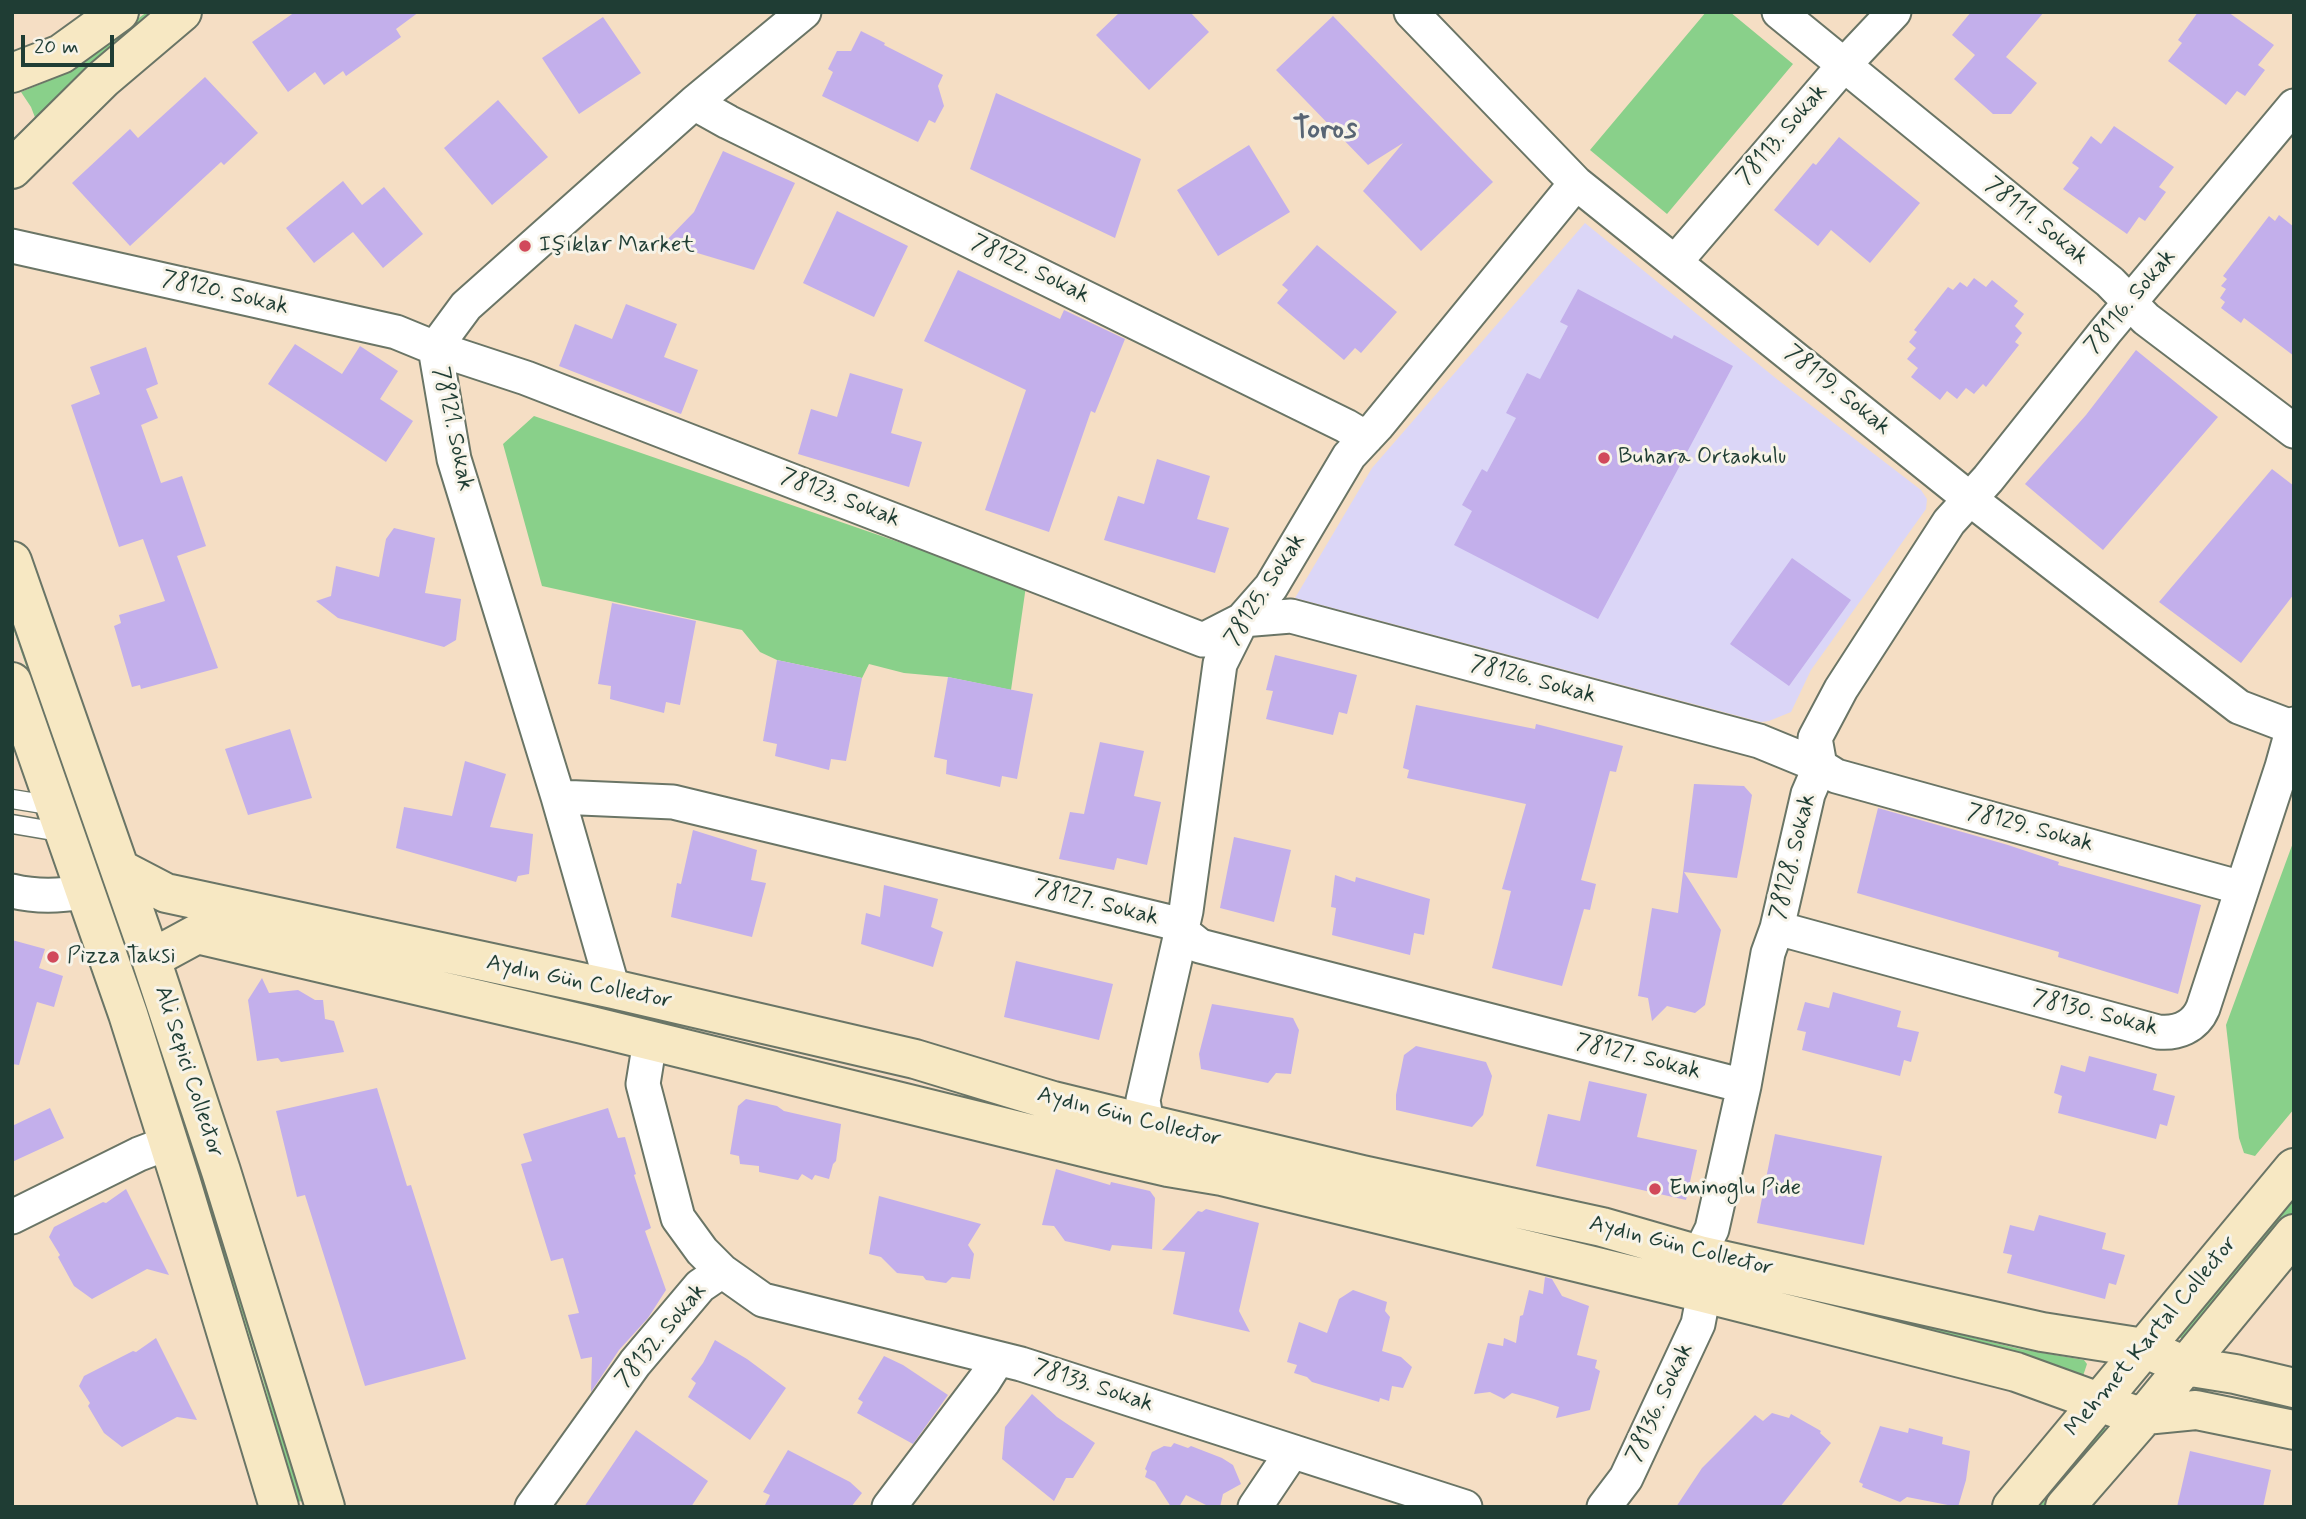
<!DOCTYPE html>
<html>
<head>
<meta charset="utf-8">
<style>
	body { margin:0 }
	#map { position:relative; width:2306px; height:1519px; overflow:hidden; background:#f5dec4; font-family:Mynerve,sans-serif }
	canvas { display:block }
	.frame { position:absolute; inset:0; border:14px solid #1f3d34; pointer-events:none }
	.scale { position:absolute; left:21px; top:35px; width:93px; height:32px; box-sizing:border-box; border:4px solid #1f3d34; border-top:0; padding-left:9px; font-size:21px; line-height:24px; white-space:nowrap; color:#1f3d34; -webkit-text-stroke:5px #f7f3e8; paint-order:stroke }
</style>
</head>
<body>
<div id="map">
<canvas width="2306" height="1519"></canvas>
<div class="frame"></div>
<div class="scale">20 m</div>
</div>
<script>
const ctx = document.querySelector('canvas').getContext('2d');
ctx.lineJoin = 'round';
function paint(path, color) { ctx.fillStyle = color; ctx.fill(path, 'evenodd'); }
function trace(path, color, width, dash) { ctx.strokeStyle = color; ctx.lineWidth = width; ctx.lineCap = dash ? 'butt' : 'round'; ctx.setLineDash(dash || []); ctx.stroke(path); }
function label(font, color, halo, rows, align = 'center') {
  ctx.font = font + ' Mynerve,sans-serif'; ctx.lineWidth = 6; ctx.setLineDash([]); ctx.textBaseline = 'middle'; ctx.strokeStyle = halo; ctx.fillStyle = color; for (const [text, x, y, turn = 0] of rows) {
    ctx.save(); ctx.translate(x, y); ctx.rotate((+turn || 0) * Math.PI / 180); ctx.textAlign = isNaN(turn) ? turn : align; if (halo) ctx.strokeText(text, 0, 0); ctx.fillText(text, 0, 0); ctx.restore();
  }
}
const built = new Path2D(`
	M 1585,223 L 1778,380 L 1921,490 L 1927,499 L 1926,509 L 1811,670 L 1791,712 L 1769,721 L 1761,722 L 1295,598 L 1372,468 Z`);
const green = new Path2D(`
	M 147,12 L 159,12 L 36,120 L 31,107 L 21,92 L 60,76 Z
	M 1706,12 L 1730,12 L 1793,64 L 1667,214 L 1590,150 Z
	M 534,416 L 1026,586 L 1011,690 L 948,677 L 904,673 L 869,664 L 862,678 L 777,660 L 760,652 L 742,630 L 542,586 L 503,444 Z
	M 12,604 L 103,863 L 95,866 L 12,625 Z
	M 2294,840 L 2294,1109 L 2255,1156 L 2244,1153 L 2239,1138 L 2226,1025 Z
	M 105,870 L 206,1172 L 198,1174 L 97,873 Z
	M 208,1177 L 308,1500 L 297,1502 L 260,1369 L 200,1180 Z
	M 2294,1191 L 2294,1213 L 2187,1342 L 2173,1333 Z
	M 1756,1285 L 2020,1349 L 2084,1360 L 2087,1364 L 2083,1376 L 1841,1311 Z
	M 2098,1423 L 2111,1432 L 2047,1507 L 2030,1507 Z`);
const building = new Path2D(`
	M 295,12 L 419,12 L 396,29 L 401,37 L 346,76 L 343,71 L 324,85 L 315,72 L 288,92 L 252,42 Z
	M 1120,12 L 1190,12 L 1209,32 L 1149,90 L 1096,35 Z
	M 1971,12 L 2044,12 L 2006,57 L 2037,83 L 2011,114 L 1993,114 L 1954,79 L 1975,55 L 1952,35 Z
	M 2198,12 L 2228,12 L 2274,45 L 2258,65 L 2265,70 L 2245,96 L 2237,91 L 2226,105 L 2168,61 L 2182,43 L 2178,40 Z
	M 1333,16 L 1493,182 L 1421,251 L 1363,191 L 1403,143 L 1368,165 L 1276,70 Z
	M 603,17 L 641,73 L 579,114 L 542,58 Z
	M 861,31 L 885,43 L 884,45 L 943,75 L 938,86 L 944,106 L 935,123 L 929,120 L 918,142 L 822,96 L 833,72 L 828,69 L 837,51 L 851,51 Z
	M 205,77 L 258,133 L 224,165 L 221,162 L 130,246 L 72,183 L 130,129 L 138,138 Z
	M 996,93 L 1141,159 L 1115,238 L 970,169 Z
	M 498,100 L 548,157 L 492,205 L 444,148 Z
	M 2114,126 L 2174,167 L 2159,187 L 2166,192 L 2145,221 L 2139,217 L 2127,234 L 2063,189 L 2079,168 L 2072,163 L 2091,136 L 2101,144 Z
	M 1839,137 L 1920,203 L 1870,263 L 1831,230 L 1818,246 L 1774,210 L 1813,163 L 1816,165 Z
	M 1249,145 L 1290,212 L 1218,256 L 1177,190 Z
	M 723,151 L 795,183 L 754,270 L 664,243 L 694,212 Z
	M 343,181 L 362,205 L 384,187 L 423,234 L 383,268 L 353,232 L 314,263 L 286,228 Z
	M 837,211 L 908,246 L 874,317 L 803,283 Z
	M 2279,215 L 2294,227 L 2294,356 L 2244,318 L 2241,323 L 2221,308 L 2225,302 L 2220,298 L 2226,289 L 2221,286 L 2227,279 L 2223,276 L 2269,216 L 2275,221 Z
	M 1317,245 L 1397,312 L 1361,353 L 1355,348 L 1344,360 L 1277,303 L 1288,290 L 1282,285 Z
	M 958,270 L 1060,319 L 1064,310 L 1125,339 L 1095,413 L 1091,411 L 1049,532 L 985,510 L 1026,390 L 924,341 Z
	M 1974,278 L 1986,287 L 1992,280 L 2018,301 L 2014,306 L 2024,314 L 2015,326 L 2022,333 L 2015,342 L 2019,345 L 1986,387 L 1983,384 L 1974,394 L 1966,388 L 1957,399 L 1947,391 L 1940,400 L 1911,377 L 1918,368 L 1907,359 L 1916,348 L 1909,342 L 1917,332 L 1914,330 L 1948,287 L 1953,290 L 1960,282 L 1967,287 Z
	M 1578,289 L 1672,339 L 1674,335 L 1733,366 L 1598,619 L 1454,545 L 1472,511 L 1462,505 L 1482,469 L 1487,472 L 1516,418 L 1506,413 L 1527,373 L 1540,379 L 1568,326 L 1560,322 Z
	M 626,304 L 677,324 L 664,357 L 698,370 L 681,414 L 559,366 L 575,324 L 612,339 Z
	M 295,344 L 342,374 L 360,346 L 398,371 L 380,399 L 413,421 L 386,462 L 268,384 Z
	M 146,347 L 158,384 L 146,389 L 158,418 L 141,425 L 161,483 L 182,476 L 206,546 L 177,556 L 218,668 L 141,689 L 140,685 L 132,687 L 114,626 L 121,623 L 119,615 L 165,601 L 143,539 L 119,547 L 71,405 L 100,394 L 90,367 Z
	M 2136,350 L 2218,417 L 2103,550 L 2025,484 L 2086,415 Z
	M 850,373 L 903,389 L 891,433 L 922,442 L 909,487 L 798,454 L 811,409 L 837,417 Z
	M 1157,459 L 1210,476 L 1197,519 L 1229,528 L 1215,573 L 1104,540 L 1118,496 L 1144,504 Z
	M 2272,469 L 2294,486 L 2294,594 L 2241,663 L 2159,602 Z
	M 394,528 L 435,538 L 425,593 L 461,599 L 456,640 L 444,647 L 338,618 L 316,601 L 331,596 L 336,566 L 379,577 L 386,539 Z
	M 1792,558 L 1851,600 L 1789,686 L 1730,644 Z
	M 612,603 L 696,621 L 680,705 L 666,702 L 664,713 L 610,699 L 611,686 L 598,684 Z
	M 1275,655 L 1357,675 L 1347,714 L 1339,712 L 1333,735 L 1266,719 L 1273,691 L 1266,690 Z
	M 777,660 L 862,678 L 846,761 L 831,759 L 829,770 L 775,756 L 777,744 L 763,741 Z
	M 948,677 L 1033,694 L 1017,779 L 1002,776 L 1000,787 L 946,774 L 947,760 L 934,757 Z
	M 1416,705 L 1535,729 L 1536,724 L 1623,746 L 1616,772 L 1610,771 L 1581,880 L 1596,884 L 1590,910 L 1584,909 L 1562,986 L 1492,968 L 1511,891 L 1502,889 L 1526,804 L 1407,778 L 1409,770 L 1403,768 Z
	M 290,729 L 312,798 L 248,815 L 225,749 Z
	M 1100,742 L 1144,751 L 1134,796 L 1161,802 L 1147,865 L 1117,858 L 1114,870 L 1059,859 L 1070,812 L 1084,814 Z
	M 465,761 L 506,774 L 490,827 L 533,834 L 529,874 L 518,876 L 516,882 L 396,848 L 404,807 L 452,816 Z
	M 1694,784 L 1744,786 L 1752,795 L 1743,847 L 1737,878 L 1684,872 L 1721,930 L 1705,1005 L 1695,1013 L 1667,1006 L 1652,1021 L 1648,998 L 1638,996 L 1652,908 L 1678,913 Z
	M 1878,808 L 2008,845 L 2059,862 L 2058,865 L 2201,905 L 2178,994 L 2058,957 L 2059,952 L 1857,893 Z
	M 693,830 L 757,850 L 751,880 L 766,883 L 752,937 L 671,917 L 677,883 L 681,884 Z
	M 1234,837 L 1291,850 L 1274,922 L 1220,908 Z
	M 1335,875 L 1355,882 L 1356,877 L 1430,899 L 1424,935 L 1414,933 L 1410,955 L 1332,935 L 1336,908 L 1331,907 Z
	M 884,885 L 938,899 L 931,927 L 943,932 L 933,967 L 861,944 L 866,913 L 880,917 Z
	M 12,940 L 45,949 L 39,968 L 63,976 L 54,1007 L 37,1002 L 19,1065 L 12,1064 Z
	M 1016,961 L 1113,984 L 1099,1040 L 1004,1017 Z
	M 262,978 L 269,993 L 298,990 L 315,1000 L 323,1000 L 325,1019 L 334,1021 L 344,1052 L 281,1062 L 278,1058 L 257,1061 L 248,1000 Z
	M 1833,992 L 1901,1011 L 1897,1027 L 1919,1032 L 1911,1062 L 1904,1060 L 1900,1076 L 1802,1050 L 1806,1032 L 1797,1030 L 1805,1002 L 1829,1008 Z
	M 1212,1004 L 1293,1018 L 1299,1030 L 1291,1074 L 1276,1073 L 1268,1083 L 1201,1069 L 1199,1054 Z
	M 1416,1046 L 1486,1062 L 1492,1076 L 1483,1115 L 1472,1127 L 1396,1110 L 1396,1095 L 1404,1055 Z
	M 2089,1056 L 2157,1074 L 2153,1090 L 2175,1096 L 2167,1126 L 2160,1124 L 2156,1139 L 2058,1113 L 2062,1096 L 2054,1093 L 2061,1065 L 2085,1072 Z
	M 1589,1081 L 1647,1094 L 1637,1137 L 1697,1150 L 1686,1200 L 1536,1166 L 1548,1114 L 1580,1121 Z
	M 377,1088 L 407,1186 L 411,1185 L 466,1359 L 365,1386 L 305,1195 L 297,1197 L 276,1111 Z
	M 746,1099 L 777,1106 L 784,1111 L 841,1124 L 836,1161 L 833,1164 L 829,1179 L 815,1175 L 812,1180 L 802,1174 L 798,1180 L 759,1172 L 759,1166 L 740,1164 L 739,1156 L 730,1154 L 738,1106 Z
	M 50,1108 L 64,1138 L 12,1162 L 12,1126 Z
	M 608,1108 L 618,1138 L 625,1137 L 636,1174 L 634,1175 L 651,1228 L 645,1231 L 666,1290 L 648,1318 L 619,1350 L 591,1392 L 592,1357 L 581,1359 L 568,1315 L 579,1313 L 563,1258 L 551,1261 L 521,1164 L 532,1161 L 523,1134 Z
	M 1775,1134 L 1882,1156 L 1864,1245 L 1757,1223 Z
	M 1056,1169 L 1110,1185 L 1111,1182 L 1150,1191 L 1155,1198 L 1152,1249 L 1112,1245 L 1110,1251 L 1065,1241 L 1054,1226 L 1042,1225 Z
	M 126,1189 L 169,1275 L 147,1269 L 92,1299 L 74,1286 L 58,1257 L 60,1255 L 49,1237 L 54,1227 L 103,1202 L 106,1203 Z
	M 879,1196 L 981,1224 L 968,1245 L 974,1254 L 970,1279 L 952,1277 L 946,1283 L 926,1280 L 923,1276 L 897,1273 L 881,1257 L 869,1254 Z
	M 1206,1209 L 1259,1223 L 1239,1311 L 1250,1332 L 1173,1314 L 1185,1252 L 1162,1250 L 1198,1211 L 1202,1212 Z
	M 2039,1215 L 2106,1233 L 2102,1249 L 2125,1255 L 2116,1285 L 2109,1283 L 2105,1299 L 2007,1273 L 2012,1255 L 2003,1253 L 2010,1225 L 2034,1231 Z
	M 1545,1277 L 1552,1279 L 1562,1296 L 1589,1306 L 1577,1355 L 1597,1360 L 1595,1368 L 1600,1371 L 1590,1410 L 1556,1418 L 1559,1407 L 1534,1399 L 1512,1393 L 1504,1399 L 1490,1392 L 1474,1394 L 1488,1343 L 1503,1346 L 1504,1338 L 1516,1343 L 1520,1316 L 1523,1315 L 1529,1290 L 1543,1294 Z
	M 1353,1290 L 1387,1302 L 1385,1311 L 1390,1317 L 1382,1351 L 1401,1357 L 1412,1367 L 1403,1388 L 1392,1386 L 1389,1401 L 1380,1398 L 1379,1402 L 1312,1382 L 1307,1377 L 1294,1373 L 1297,1365 L 1287,1362 L 1299,1322 L 1327,1333 L 1339,1299 Z
	M 156,1338 L 197,1420 L 177,1417 L 122,1447 L 104,1433 L 88,1406 L 90,1403 L 79,1386 L 84,1376 L 133,1351 L 136,1352 Z
	M 715,1340 L 747,1359 L 786,1388 L 750,1440 L 688,1397 L 696,1383 L 691,1379 L 703,1363 Z
	M 884,1356 L 903,1365 L 948,1395 L 913,1444 L 857,1413 L 863,1402 L 858,1399 Z
	M 1032,1394 L 1057,1417 L 1095,1443 L 1073,1478 L 1066,1478 L 1054,1501 L 1002,1459 L 1005,1427 Z
	M 1772,1413 L 1789,1418 L 1791,1414 L 1821,1431 L 1820,1433 L 1831,1443 L 1780,1507 L 1676,1507 L 1702,1468 L 1755,1415 L 1763,1421 Z
	M 1880,1426 L 1908,1433 L 1909,1428 L 1943,1437 L 1942,1444 L 1970,1451 L 1966,1480 L 1958,1507 L 1907,1497 L 1900,1502 L 1862,1487 L 1863,1484 L 1859,1482 Z
	M 636,1430 L 708,1481 L 691,1507 L 584,1507 Z
	M 1174,1443 L 1188,1448 L 1191,1446 L 1222,1458 L 1233,1465 L 1241,1484 L 1223,1494 L 1220,1507 L 1210,1507 L 1186,1495 L 1179,1507 L 1171,1507 L 1155,1482 L 1145,1477 L 1147,1471 L 1145,1469 L 1152,1452 L 1164,1446 L 1171,1447 Z
	M 788,1450 L 850,1482 L 862,1493 L 851,1507 L 764,1507 L 770,1495 L 763,1492 Z
	M 2190,1451 L 2271,1470 L 2263,1507 L 2177,1507 Z`);
const lane = new Path2D(`
	M 12,799 L 55,806
	M 12,824 L 65,833`);
const street = new Path2D(`
	M 1411,12 L 1576,183 L 1970,499 L 2239,707 L 2294,728
	M 1779,12 L 2110,282 L 2146,319 L 2294,431
	M 694,103 L 728,122 L 1346,426 L 1366,438
	M 12,246 L 396,332 L 435,348 L 526,378 L 1203,640 L 1242,620 L 1291,616 L 1759,741 L 1820,766 L 1836,776 L 2242,888
	M 1676,261 L 1844,65 L 1894,12
	M 558,797 L 673,802 L 1170,922 L 1200,946 L 1744,1086
	M 12,891 C 37,897 59,896 85,892
	M 1777,928 L 2158,1032 C 2177,1034 2195,1027 2203,1008 L 2282,767 L 2294,724
	M 613,989 L 558,797 L 454,459 L 435,348 L 466,306 L 694,103 L 804,12
	M 1147,1124 L 1143,1100 L 1186,911 L 1220,664 L 1242,620 L 1271,587 L 1349,456 L 1377,426 L 1576,183
	M 12,1217 L 139,1154 L 168,1143
	M 1699,1255 L 1712,1229 L 1744,1086 L 1768,953 L 1777,928 L 1808,794 L 1820,766 L 1815,738 L 1841,689 L 1949,522 L 1988,479 L 2105,332 L 2294,106
	M 722,1271 L 763,1300 L 1021,1364 L 1465,1507
	M 532,1507 L 635,1363 L 700,1286 L 722,1271 L 702,1251 L 678,1218 L 643,1084 L 650,1041
	M 889,1507 L 984,1381 L 998,1359
	M 1255,1507 L 1292,1452
	M 1604,1507 L 1626,1478 L 1698,1324 L 1704,1293`);
const secondary = new Path2D(`
	M 12,73 L 61,54 L 119,12
	M 12,169 L 103,79 L 182,12
	M 12,561 L 151,959 L 221,1171 L 325,1507
	M 12,682 L 128,1014 L 181,1182 L 279,1507
	M 120,869 L 166,893 L 613,989 L 915,1059 L 1053,1101 L 1147,1124 L 1362,1175 L 1602,1227 L 1699,1255 L 2042,1332 L 2144,1348 L 2185,1366 L 2235,1374 L 2294,1388
	M 151,959 L 197,934 L 583,1024 L 1108,1153 L 1168,1167 L 1222,1176 L 1704,1293 L 2016,1372 L 2132,1414 L 2145,1415 L 2196,1410 L 2294,1430
	M 2012,1507 L 2294,1168
	M 2065,1507 L 2145,1415 L 2294,1234`);
const markers = [
	[525,246,7,"#d1495b"],
	[1604,458,7,"#d1495b"],
	[53,957,7,"#d1495b"],
	[1655,1189,7,"#d1495b"]
];
const streetNames = [
	["78113. Sokak",1783,135,-49],
	["78111. Sokak",2036,222,39],
	["78122. Sokak",1030,270,26],
	["78120. Sokak",225,294,13],
	["78116. Sokak",2131,302,-50],
	["78119. Sokak",1837,391,39],
	["78121. Sokak",452,429,78],
	["78123. Sokak",840,499,21],
	["78125. Sokak",1266,590,-57],
	["78126. Sokak",1533,681,15],
	["78129. Sokak",2030,829,15],
	["78128. Sokak",1794,857,-76],
	["78127. Sokak",1096,904,14],
	["Aydın Gün Collector",579,983,12],
	["78130. Sokak",2095,1014,14],
	["78127. Sokak",1638,1058,14],
	["Ali Sepici Collector",188,1072,72],
	["Aydın Gün Collector",1129,1118,14],
	["Aydın Gün Collector",1681,1247,14],
	["78132. Sokak",662,1336,-50],
	["Mehmet Kartal Collector",2152,1337,-50],
	["78133. Sokak",1093,1387,18],
	["78136. Sokak",1661,1403,-65]
];
const poiNames = [
	["Işıklar Market",539,246],
	["Buhara Ortaokulu",1618,458],
	["Pizza Taksi",67,957],
	["Eminoglu Pide",1669,1189]
];
const districtNames = [
	["Toros",1325,131]
];
paint(built, '#dbd6f7');
paint(green, '#89d08a');
paint(building, '#c3afeb');
trace(lane, '#6a7566', 21);
trace(street, '#6a7566', 37);
trace(secondary, '#6a7566', 42);
trace(lane, '#fff', 18);
trace(street, '#fff', 33);
trace(secondary, '#f7e8c3', 38);
for (const [x, y, r, color] of markers) { const dot = new Path2D(); dot.arc(x, y, r, 0, 2 * Math.PI); ctx.fillStyle = color; ctx.fill(dot); trace(dot, '#f7f3e8', 2.5); }
label('23px', '#1f3d34', '#f7f3e8', streetNames);
label('23px', '#1f3d34', '#f7f3e8', poiNames, 'left');
label('bold 30px', '#586574', '#f7f3e8', districtNames);
</script>
</body>
</html>
